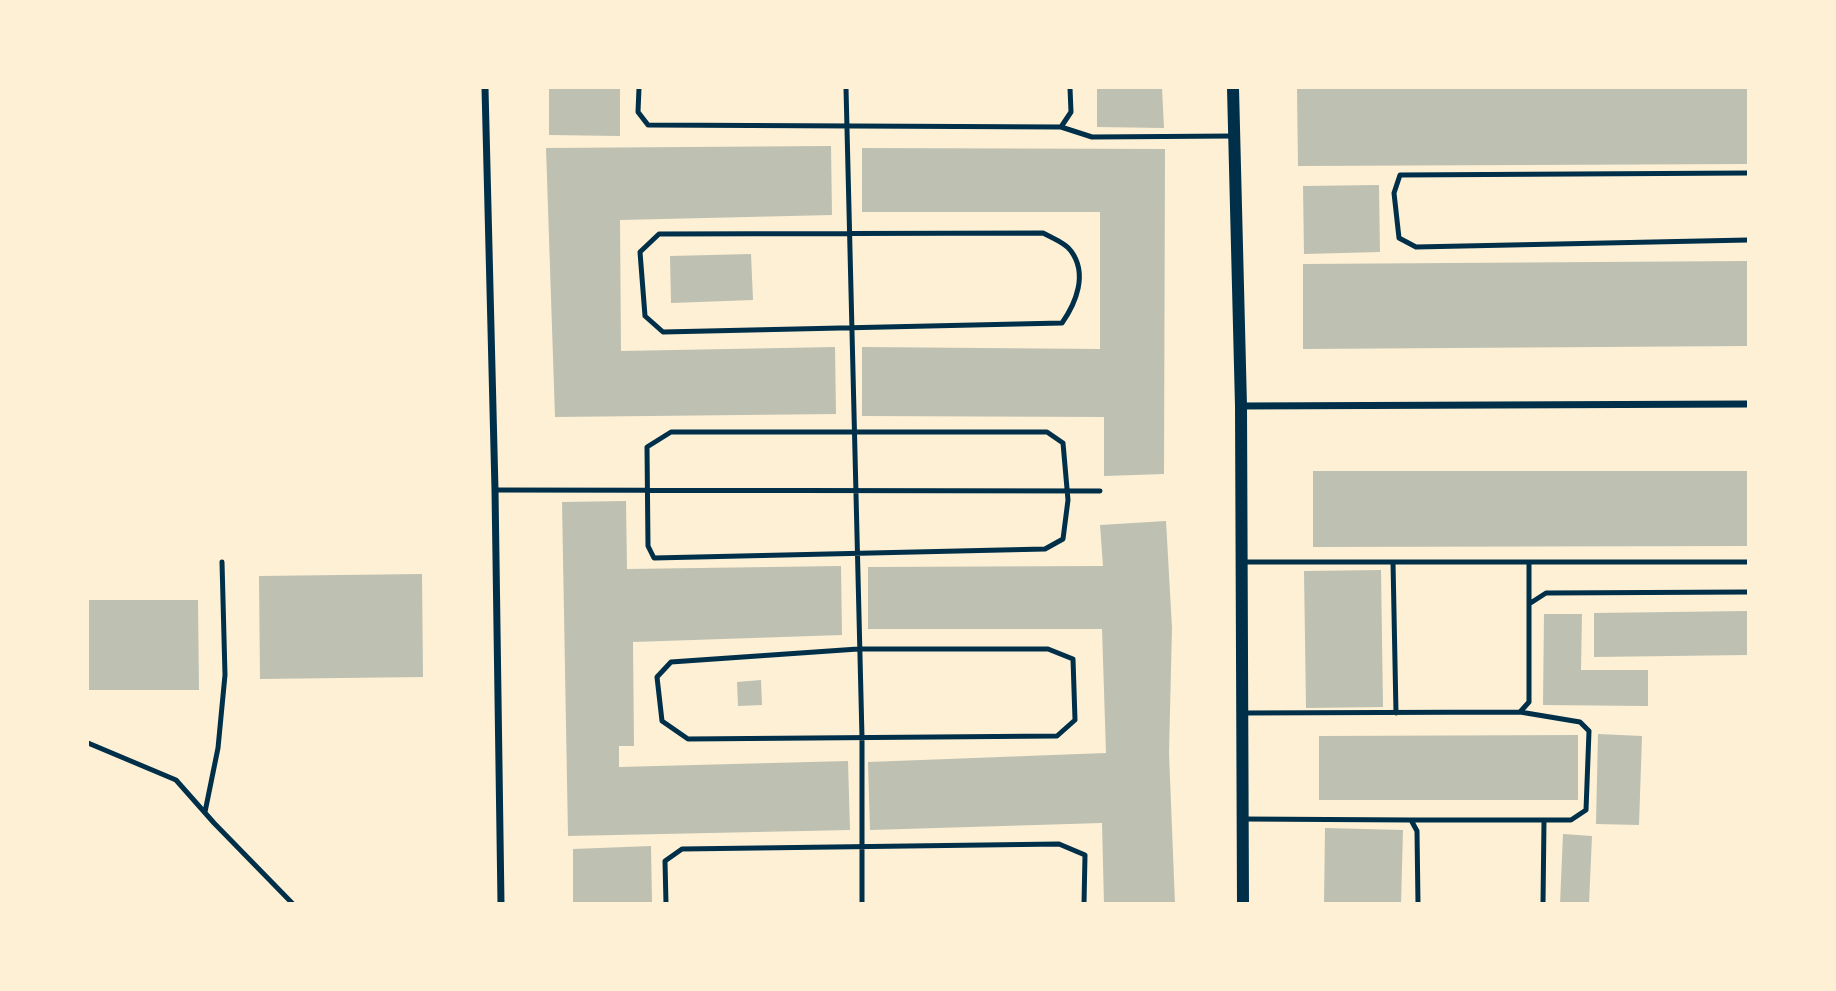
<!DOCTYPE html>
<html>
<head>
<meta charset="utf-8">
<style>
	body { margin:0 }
	#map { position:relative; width:1836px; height:991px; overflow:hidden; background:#fdf0d5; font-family:Lato,sans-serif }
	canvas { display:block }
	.frame { position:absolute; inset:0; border:89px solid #fdf0d5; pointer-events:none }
</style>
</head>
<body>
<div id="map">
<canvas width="1836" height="991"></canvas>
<div class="frame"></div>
</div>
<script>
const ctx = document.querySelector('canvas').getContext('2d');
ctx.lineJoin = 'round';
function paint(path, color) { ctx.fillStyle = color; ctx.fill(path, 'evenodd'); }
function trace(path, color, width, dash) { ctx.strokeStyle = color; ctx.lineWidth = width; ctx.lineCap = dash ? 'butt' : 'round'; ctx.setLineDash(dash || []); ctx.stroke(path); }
const building = new Path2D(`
	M 549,88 L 620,88 L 620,136 L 549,135 Z
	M 1097,88 L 1162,88 L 1164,128 L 1097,127 Z
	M 1748,88 L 1748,164 L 1298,166 L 1297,89 Z
	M 831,146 L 832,215 L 620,220 L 621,351 L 835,347 L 836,414 L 555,417 L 546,148 Z
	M 862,148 L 1165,149 L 1164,474 L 1104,476 L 1104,417 L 862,416 L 862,347 L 1100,349 L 1100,212 L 862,212 Z
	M 1379,185 L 1380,252 L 1304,254 L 1303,186 Z
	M 751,254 L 753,300 L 671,303 L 670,256 Z
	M 1748,261 L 1748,346 L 1303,349 L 1303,264 Z
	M 1313,471 L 1748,471 L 1748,546 L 1313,547 Z
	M 626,501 L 627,569 L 841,566 L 842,635 L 633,642 L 634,746 L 619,746 L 619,767 L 848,761 L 850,830 L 568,836 L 562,502 Z
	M 1166,521 L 1172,628 L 1169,753 L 1175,904 L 1104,904 L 1102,823 L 870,830 L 868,762 L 1106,753 L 1102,629 L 868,629 L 868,567 L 1103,566 L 1100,525 Z
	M 1381,570 L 1383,707 L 1306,708 L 1304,571 Z
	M 422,574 L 423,677 L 260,679 L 259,576 Z
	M 88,600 L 198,600 L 199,690 L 88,690 Z
	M 1748,611 L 1748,655 L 1594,657 L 1594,613 Z
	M 1544,614 L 1582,614 L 1581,670 L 1648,670 L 1648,706 L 1543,705 Z
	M 761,680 L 762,705 L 738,706 L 737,682 Z
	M 1598,734 L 1642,736 L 1639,825 L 1596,824 Z
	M 1578,735 L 1578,800 L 1319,800 L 1319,736 Z
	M 1325,828 L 1403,830 L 1401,904 L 1324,904 Z
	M 1563,834 L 1592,836 L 1589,904 L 1560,904 Z
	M 651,846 L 652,904 L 573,904 L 573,849 Z`);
const service = new Path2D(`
	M 639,88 L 638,112 L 648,125 L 1061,127 L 1071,112 L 1070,88
	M 846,88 L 862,737 L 862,904
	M 1061,127 L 1092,137 L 1234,136
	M 1748,173 L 1400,175 L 1394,193 L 1399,238 L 1416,247 L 1748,240
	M 1043,233 C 1052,238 1066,243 1071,251 C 1088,274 1076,303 1062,323 L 663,332 L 645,316 L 640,252 L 659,234 Z
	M 671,432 L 1047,432 L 1063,443 L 1068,500 L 1063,539 L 1045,549 L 654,558 L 648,546 L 647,447 Z
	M 495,490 L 1100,491
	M 1242,562 L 1748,562
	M 1393,562 L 1396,713
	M 1529,604 L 1529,563
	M 858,649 L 1048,649 L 1073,659 L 1075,720 L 1057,736 L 688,739 L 662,721 L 657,677 L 671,662 Z
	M 1242,713 L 1520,712 L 1529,702 L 1529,604 L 1546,593 L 1748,592
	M 88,743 L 176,780 L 214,823 L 293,904
	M 205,812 L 218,748 L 225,675 L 222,562
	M 1244,819 L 1411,820 L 1417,831 L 1418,904
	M 1411,820 L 1571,820 L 1586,810 L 1589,731 L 1580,722 L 1520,712
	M 666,904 L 665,861 L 682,849 L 1059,844 L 1085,855 L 1084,904
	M 1543,904 L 1544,820`);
const minor = new Path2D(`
	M 485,88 L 495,490 L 501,904
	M 1241,406 L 1748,404`);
const tertiary = new Path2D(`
	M 1233,88 L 1241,406 L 1243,904`);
paint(building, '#bec0b2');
trace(service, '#003049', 5);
trace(minor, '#003049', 7);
trace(tertiary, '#003049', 12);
</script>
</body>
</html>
